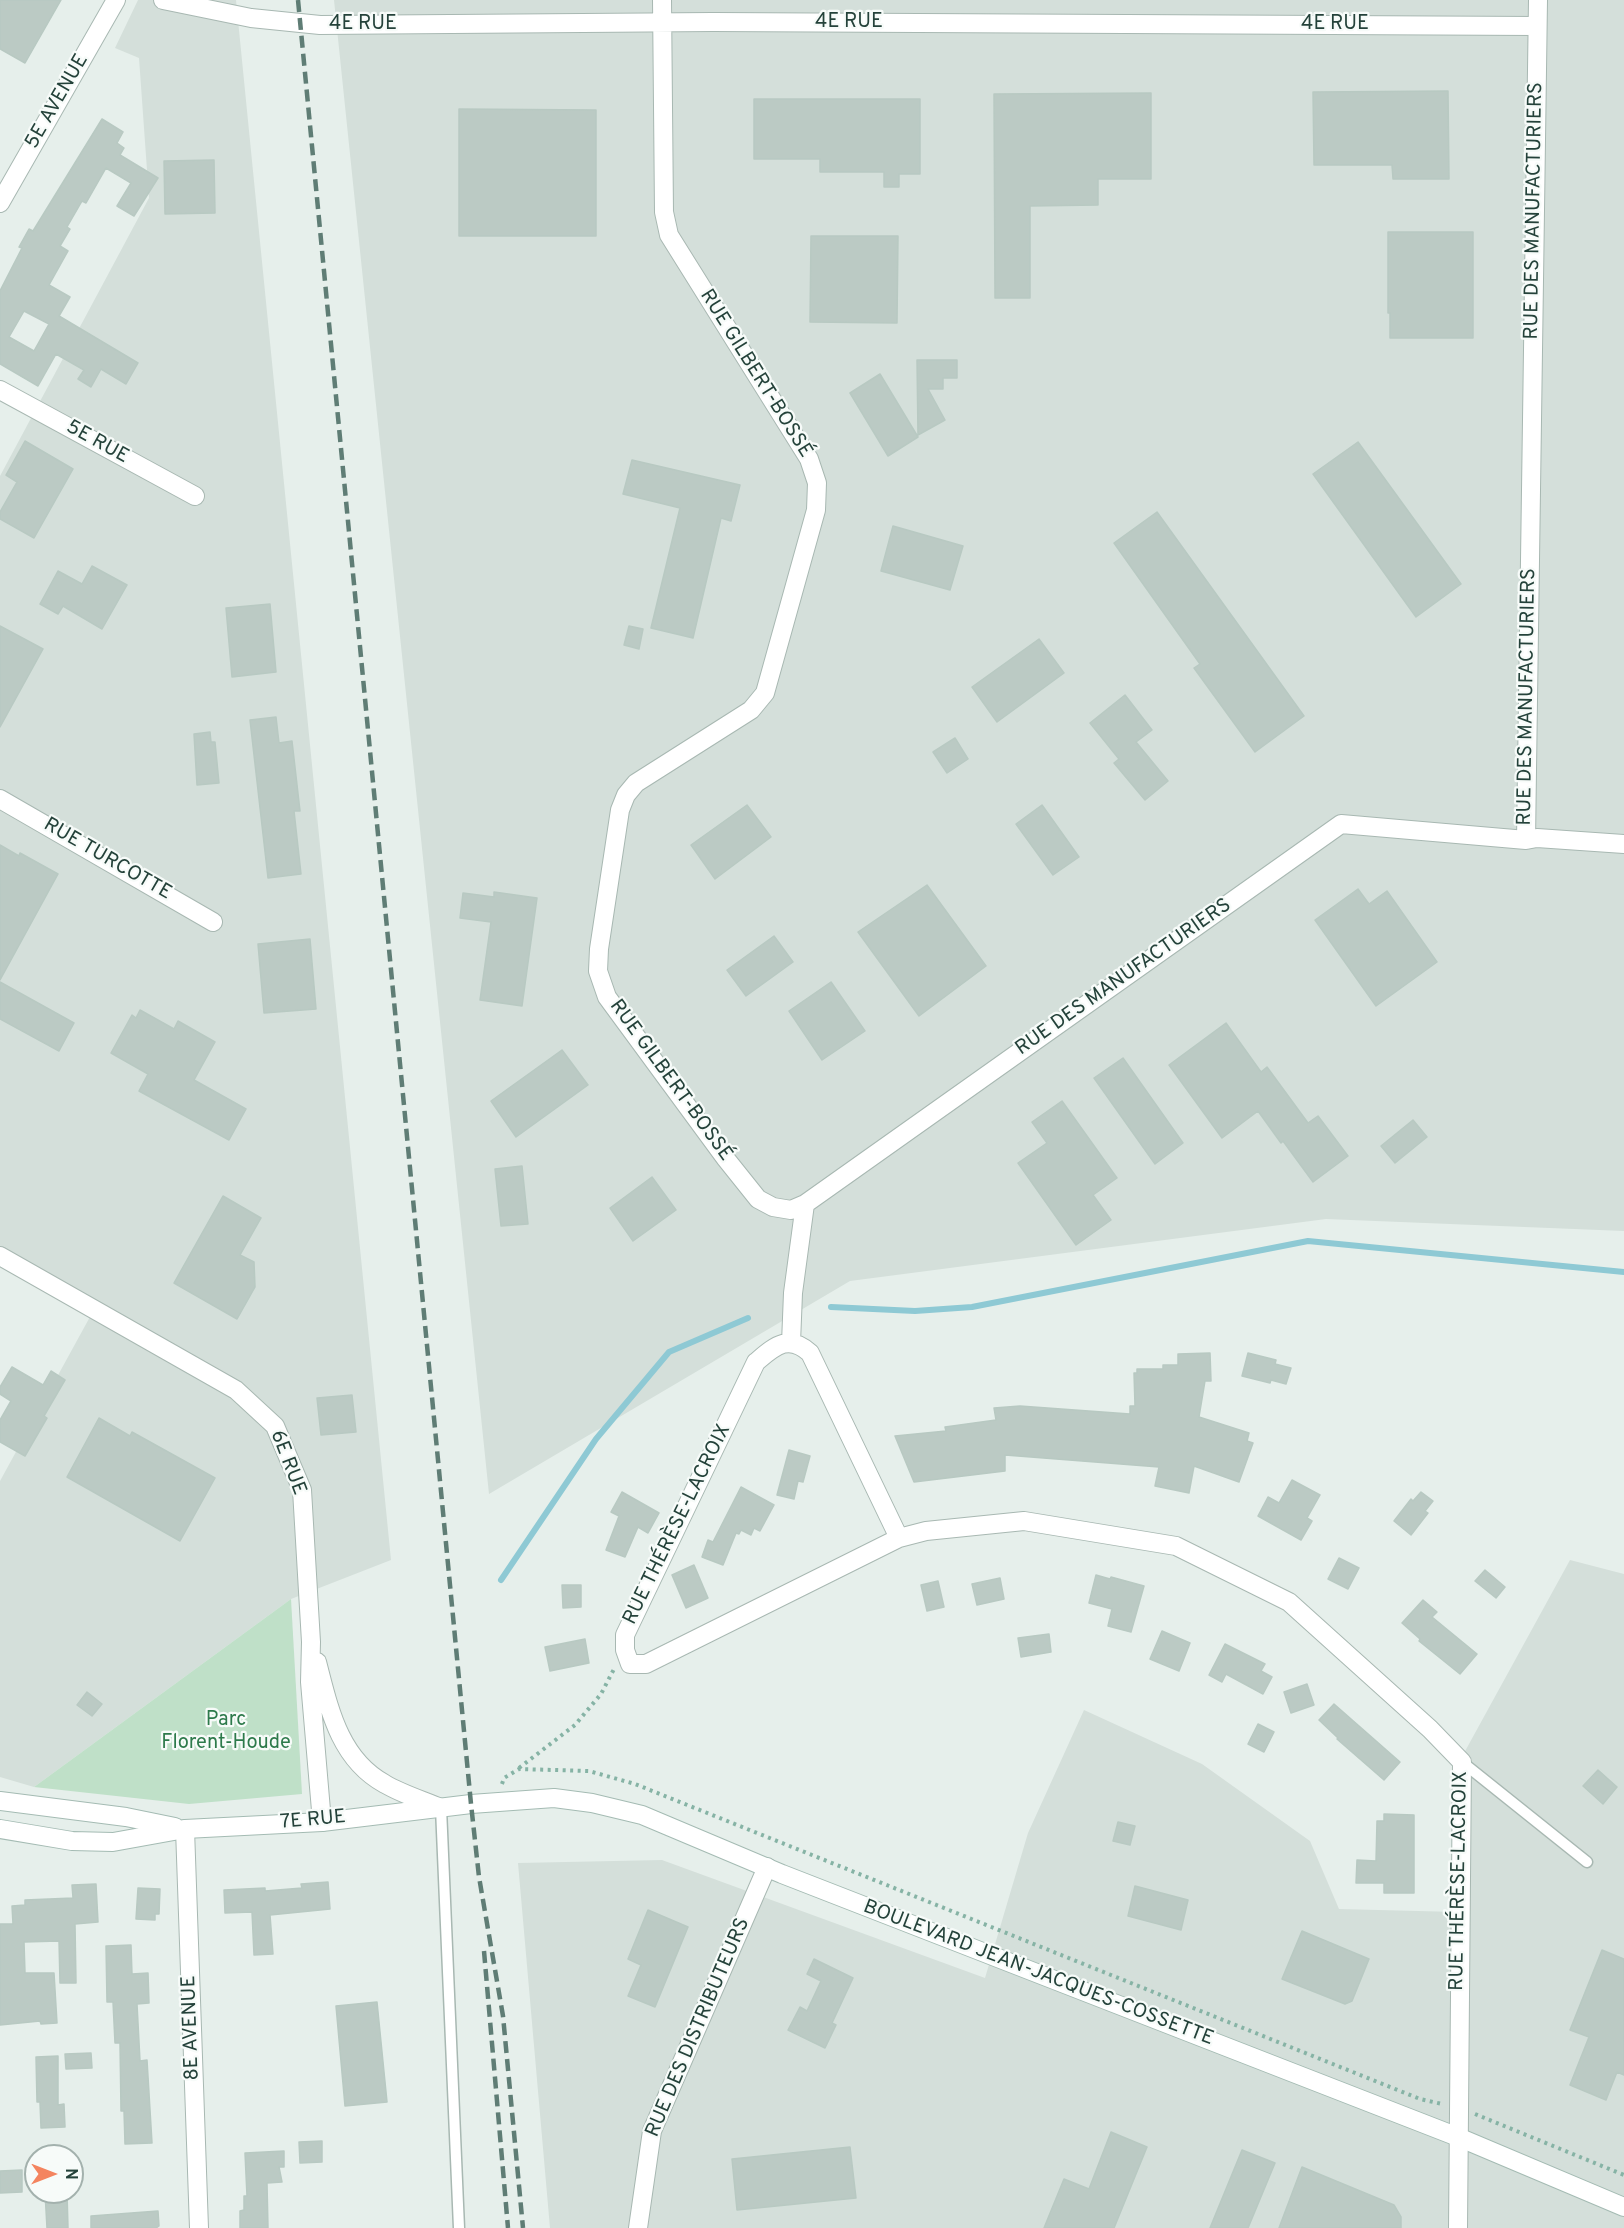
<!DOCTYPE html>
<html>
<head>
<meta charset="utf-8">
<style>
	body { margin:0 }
	#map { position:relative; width:1624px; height:2228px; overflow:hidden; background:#e6efeb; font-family:Overpass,sans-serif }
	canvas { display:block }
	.north { position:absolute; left:24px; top:2144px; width:60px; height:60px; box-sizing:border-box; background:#f7fbf9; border:2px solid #a3b1ad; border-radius:50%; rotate:90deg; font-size:16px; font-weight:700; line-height:24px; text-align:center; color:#24423a }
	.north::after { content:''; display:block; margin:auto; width:21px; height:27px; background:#f4845f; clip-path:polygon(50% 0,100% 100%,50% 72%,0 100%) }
</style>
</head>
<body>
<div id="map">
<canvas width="1624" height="2228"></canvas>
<div class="north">N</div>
</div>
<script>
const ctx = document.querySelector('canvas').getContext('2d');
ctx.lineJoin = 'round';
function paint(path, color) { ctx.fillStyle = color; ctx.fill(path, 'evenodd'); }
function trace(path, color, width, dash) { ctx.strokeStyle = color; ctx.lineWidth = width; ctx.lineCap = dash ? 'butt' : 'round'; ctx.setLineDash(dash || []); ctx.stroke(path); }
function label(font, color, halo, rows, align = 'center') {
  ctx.font = font + ' Overpass,sans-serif'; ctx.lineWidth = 4.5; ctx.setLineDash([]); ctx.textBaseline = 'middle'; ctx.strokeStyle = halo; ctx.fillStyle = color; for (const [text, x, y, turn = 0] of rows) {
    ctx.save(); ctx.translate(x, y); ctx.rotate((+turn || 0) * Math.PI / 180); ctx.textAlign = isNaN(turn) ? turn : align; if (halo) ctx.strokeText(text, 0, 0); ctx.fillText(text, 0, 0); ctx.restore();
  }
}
const built = new Path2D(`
	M 138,0 L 236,0 L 391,1560 L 291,1599 L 34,1787 L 0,1777 L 0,1481 L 91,1315 L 0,1261 L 0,476 L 149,198 L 139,58 L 115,48 Z
	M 334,0 L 1624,0 L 1624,1231 L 1326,1219 L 850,1281 L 489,1494 Z
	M 1570,1560 L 1624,1574 L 1624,2228 L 550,2228 L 518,1863 L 662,1860 L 985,1978 L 1028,1833 L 1084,1710 L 1202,1764 L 1310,1841 L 1339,1909 L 1457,1912 L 1458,1764 Z`);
const green = new Path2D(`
	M 291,1599 L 302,1794 L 189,1804 L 34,1787 Z`);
const stream = new Path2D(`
	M 831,1307 L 915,1311 L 972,1307 L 1308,1241 L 1624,1272
	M 501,1580 L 596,1439 L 669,1352 L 748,1318`);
const building = new Path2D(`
	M 0,0 L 61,0 L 25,63 L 0,49 Z
	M 1448,91 L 1449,179 L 1393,179 L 1392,165 L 1314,165 L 1313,92 Z
	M 1151,93 L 1151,179 L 1098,179 L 1098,205 L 1030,206 L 1030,298 L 995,298 L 994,94 Z
	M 754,99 L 920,99 L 920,174 L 899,174 L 899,187 L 884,187 L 884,172 L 820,172 L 820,159 L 754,159 Z
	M 459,109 L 596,110 L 596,236 L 459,236 Z
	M 102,119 L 123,132 L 117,143 L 124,148 L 120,155 L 158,178 L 134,216 L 117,206 L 131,183 L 106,168 L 86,203 L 82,201 L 67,227 L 70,229 L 60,246 L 68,251 L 49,285 L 70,297 L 59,316 L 138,363 L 126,384 L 101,369 L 91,387 L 78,379 L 84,370 L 56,354 L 38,386 L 0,364 L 0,291 L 22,248 L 19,247 L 29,229 L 33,231 ZM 24,311 L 49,324 L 34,351 L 9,337 Z
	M 214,160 L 215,213 L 165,214 L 164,161 Z
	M 1388,232 L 1473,232 L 1473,338 L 1390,338 L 1390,313 L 1388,313 Z
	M 811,236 L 898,236 L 897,323 L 810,322 Z
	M 917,360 L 957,360 L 957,378 L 943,378 L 943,389 L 928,389 L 945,420 L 918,435 Z
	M 880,374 L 918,437 L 888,456 L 850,393 Z
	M 25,441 L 73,469 L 34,538 L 0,519 L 0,512 L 17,482 L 6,475 Z
	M 1358,442 L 1461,584 L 1416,617 L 1313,474 Z
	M 632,460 L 740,485 L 731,521 L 721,518 L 693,638 L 651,628 L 680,508 L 623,494 Z
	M 1157,512 L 1304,716 L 1255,752 L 1194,668 L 1200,664 L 1114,543 Z
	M 893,526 L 963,546 L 950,590 L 881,571 Z
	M 92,566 L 127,585 L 102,629 L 63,606 L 58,614 L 40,604 L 58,571 L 82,584 Z
	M 270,604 L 276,672 L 232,677 L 226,608 Z
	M 0,626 L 43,649 L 0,727 Z
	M 629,626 L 643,629 L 639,649 L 624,645 Z
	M 1039,639 L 1064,673 L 997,722 L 972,687 Z
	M 1125,695 L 1152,730 L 1136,742 L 1168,781 L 1145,800 L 1114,763 L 1119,759 L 1090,723 Z
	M 276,717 L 279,743 L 292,741 L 300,811 L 294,811 L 301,874 L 268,878 L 250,720 Z
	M 210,732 L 211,742 L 215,742 L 219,783 L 197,785 L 194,734 Z
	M 955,738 L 968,759 L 947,773 L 933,752 Z
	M 747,805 L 771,837 L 715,879 L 691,845 Z
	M 1042,805 L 1079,857 L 1053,875 L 1016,824 Z
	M 0,845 L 19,856 L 20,853 L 58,874 L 0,980 Z
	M 927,885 L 986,966 L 919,1016 L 858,932 Z
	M 1358,889 L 1369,904 L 1387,891 L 1437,962 L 1376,1006 L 1315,920 Z
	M 494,892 L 537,898 L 522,1006 L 480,1000 L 491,922 L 460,918 L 463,893 L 494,897 Z
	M 774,936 L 793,962 L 746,996 L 727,970 Z
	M 310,939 L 316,1009 L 264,1013 L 258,944 Z
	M 0,982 L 74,1023 L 59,1051 L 0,1019 Z
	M 831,982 L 865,1031 L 822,1060 L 789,1011 Z
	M 140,1010 L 174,1029 L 178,1021 L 215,1042 L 194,1080 L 246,1109 L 229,1140 L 139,1091 L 148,1074 L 111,1053 L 132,1015 L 136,1018 Z
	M 1226,1023 L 1261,1072 L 1267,1067 L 1308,1123 L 1318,1116 L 1348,1156 L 1313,1182 L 1283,1141 L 1281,1143 L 1258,1111 L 1222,1138 L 1169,1065 Z
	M 562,1050 L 588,1085 L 516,1137 L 491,1101 Z
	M 1123,1058 L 1183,1143 L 1155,1164 L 1094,1078 Z
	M 1062,1101 L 1117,1178 L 1093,1195 L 1111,1220 L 1076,1245 L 1018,1163 L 1047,1143 L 1032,1122 Z
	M 1413,1120 L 1427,1137 L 1395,1163 L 1381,1146 Z
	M 522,1166 L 528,1224 L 501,1226 L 495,1169 Z
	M 652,1177 L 676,1210 L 633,1241 L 610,1208 Z
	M 223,1196 L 261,1218 L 240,1255 L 254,1262 L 255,1287 L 237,1319 L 174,1283 Z
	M 1210,1353 L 1211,1381 L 1205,1381 L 1199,1417 L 1249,1433 L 1247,1441 L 1253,1443 L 1239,1482 L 1194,1466 L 1189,1493 L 1155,1486 L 1159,1467 L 1005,1455 L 1005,1471 L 914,1482 L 895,1436 L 946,1431 L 945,1427 L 996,1420 L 994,1408 L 1020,1406 L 1130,1414 L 1130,1406 L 1135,1406 L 1134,1373 L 1137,1373 L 1137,1369 L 1163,1369 L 1163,1365 L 1178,1365 L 1178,1354 Z
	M 1248,1353 L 1276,1360 L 1275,1364 L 1291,1368 L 1286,1384 L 1271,1380 L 1270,1383 L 1242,1376 Z
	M 12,1367 L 43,1385 L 51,1371 L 65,1380 L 44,1416 L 47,1418 L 25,1456 L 0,1442 L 0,1420 L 11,1401 L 0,1394 L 0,1387 Z
	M 352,1395 L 356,1432 L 321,1435 L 317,1398 Z
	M 99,1418 L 130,1436 L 132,1432 L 215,1478 L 180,1541 L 67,1477 Z
	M 789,1450 L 810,1456 L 803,1482 L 798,1481 L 794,1499 L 777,1495 Z
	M 1292,1480 L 1320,1495 L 1307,1518 L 1312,1521 L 1301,1540 L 1258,1516 L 1268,1497 L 1279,1503 Z
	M 741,1487 L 774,1505 L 760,1531 L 754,1528 L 751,1535 L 741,1530 L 739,1534 L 736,1533 L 723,1565 L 702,1557 L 708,1540 L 713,1542 Z
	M 622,1492 L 659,1513 L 648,1533 L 638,1527 L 625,1557 L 606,1550 L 619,1516 L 611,1512 Z
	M 1421,1492 L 1433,1501 L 1425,1511 L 1428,1513 L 1411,1535 L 1394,1521 L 1411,1499 L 1413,1501 Z
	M 1339,1558 L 1359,1568 L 1348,1589 L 1328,1579 Z
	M 694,1565 L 708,1598 L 686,1608 L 672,1575 Z
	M 1485,1570 L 1505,1587 L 1496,1598 L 1475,1581 Z
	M 1096,1575 L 1110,1579 L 1111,1577 L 1144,1586 L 1131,1632 L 1108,1626 L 1112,1609 L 1089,1603 Z
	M 1000,1578 L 1004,1599 L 977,1605 L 972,1584 Z
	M 938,1581 L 944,1607 L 927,1611 L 921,1585 Z
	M 562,1585 L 581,1585 L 581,1607 L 563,1608 Z
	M 1423,1600 L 1437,1612 L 1432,1617 L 1477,1654 L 1460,1674 L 1419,1641 L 1420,1639 L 1402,1623 Z
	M 1162,1631 L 1190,1643 L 1179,1671 L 1150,1659 Z
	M 1049,1634 L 1051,1652 L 1021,1657 L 1018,1638 Z
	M 585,1639 L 589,1663 L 550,1671 L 545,1647 Z
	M 1225,1644 L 1265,1664 L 1261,1671 L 1272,1677 L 1263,1694 L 1226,1674 L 1222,1682 L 1209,1675 Z
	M 1307,1684 L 1314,1705 L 1291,1713 L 1284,1692 Z
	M 87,1692 L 102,1704 L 92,1716 L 77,1705 Z
	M 1334,1704 L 1400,1762 L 1384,1780 L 1337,1739 L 1338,1738 L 1319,1720 Z
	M 1258,1724 L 1274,1732 L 1264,1752 L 1248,1744 Z
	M 1598,1770 L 1617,1787 L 1603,1804 L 1583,1786 Z
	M 1384,1814 L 1414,1815 L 1414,1893 L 1384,1893 L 1384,1883 L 1356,1883 L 1357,1860 L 1376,1861 L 1377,1821 L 1384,1821 Z
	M 1118,1822 L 1135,1826 L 1130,1845 L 1113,1841 Z
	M 328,1882 L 330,1909 L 270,1915 L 273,1954 L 254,1955 L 252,1912 L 225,1913 L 224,1890 L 265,1888 L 265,1891 L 302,1888 L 301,1884 Z
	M 96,1884 L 98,1922 L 75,1924 L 76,1983 L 60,1983 L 59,1941 L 24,1942 L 25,1973 L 54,1973 L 57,2023 L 41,2024 L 40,2021 L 0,2025 L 0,1924 L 13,1924 L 12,1906 L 25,1905 L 25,1900 L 73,1898 L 72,1885 Z
	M 1135,1886 L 1188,1900 L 1181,1930 L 1128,1916 Z
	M 138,1888 L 160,1889 L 159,1914 L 155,1914 L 155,1920 L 136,1919 Z
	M 648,1910 L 688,1927 L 655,2007 L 628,1996 L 641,1965 L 628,1959 Z
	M 1302,1931 L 1369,1959 L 1352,2001 L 1345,2004 L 1282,1979 Z
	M 131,1945 L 132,1974 L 148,1973 L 149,2003 L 137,2004 L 140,2061 L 147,2060 L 152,2143 L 125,2144 L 124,2111 L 121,2111 L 120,2043 L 115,2043 L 113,2002 L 107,2002 L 106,1946 Z
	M 1602,1950 L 1624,1959 L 1624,2075 L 1617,2072 L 1606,2100 L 1570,2085 L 1589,2037 L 1570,2030 Z
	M 814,1959 L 853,1978 L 832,2023 L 836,2025 L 825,2048 L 788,2030 L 800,2007 L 807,2011 L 821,1981 L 807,1974 Z
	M 377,2002 L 387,2102 L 345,2106 L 336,2006 Z
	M 91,2053 L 92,2068 L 66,2069 L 65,2054 Z
	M 58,2056 L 58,2105 L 64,2104 L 65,2127 L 41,2128 L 40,2102 L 37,2102 L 36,2057 Z
	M 1111,2132 L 1147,2147 L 1114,2228 L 1044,2228 L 1064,2179 L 1089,2189 Z
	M 322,2141 L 322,2162 L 300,2163 L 299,2142 Z
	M 850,2147 L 856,2198 L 737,2210 L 732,2159 Z
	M 1242,2150 L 1275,2163 L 1248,2228 L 1210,2228 Z
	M 284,2151 L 284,2167 L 279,2167 L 282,2182 L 267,2183 L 268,2228 L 240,2228 L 240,2211 L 244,2210 L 244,2196 L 247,2196 L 245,2153 Z
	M 1302,2167 L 1394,2205 L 1401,2217 L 1401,2228 L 1279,2228 Z
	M 22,2170 L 22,2192 L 0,2193 L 0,2171 Z
	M 45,2192 L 67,2192 L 68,2228 L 47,2228 Z
	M 158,2211 L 159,2226 L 156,2228 L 91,2228 L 91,2216 Z`);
const path = new Path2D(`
	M 519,1768 L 575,1725 L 601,1694 L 614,1669
	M 502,1784 L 504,1778 L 519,1769 L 589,1771 L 635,1784 L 1420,2099 L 1442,2104
	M 1475,2114 L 1624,2175`);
const lane = new Path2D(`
	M 1462,1762 L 1587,1862
	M 441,1808 L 459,2228`);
const street = new Path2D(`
	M 163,0 L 251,18 L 320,25 L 713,22 L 1537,26
	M 662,0 L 664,212 L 669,235 L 809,459 L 817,483 L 816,510 L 765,693 L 751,710 L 636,783 L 626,795 L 620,810 L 599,949 L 598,971 L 607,997 L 726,1159 L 758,1199 L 773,1207 L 791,1210 L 805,1204 L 1341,824 L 1526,840 L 1537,838 L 1624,844
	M 0,203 L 116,0
	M 0,390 L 195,496
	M 0,799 L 213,922
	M 1526,840 L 1538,0
	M 0,1256 L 236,1390 L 275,1426 L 302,1490 L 311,1642 L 310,1682 L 322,1822
	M 791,1343 L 793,1293 L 805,1204
	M 899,1538 L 810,1353 C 788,1333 774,1347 756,1362 L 625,1635 L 625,1650 L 630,1664 L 646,1664 L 899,1538 L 926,1531 L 1024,1521 L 1176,1546 L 1289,1602 L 1430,1729 L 1462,1762 L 1458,2228
	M 317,1662 C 329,1708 339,1759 385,1784 C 402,1794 422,1800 441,1808
	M 185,1829 L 199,2228
	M 638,2228 L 652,2131 L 767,1867`);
const secondary = new Path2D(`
	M 0,1801 L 126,1817 L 175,1827
	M 0,1829 L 72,1841 L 113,1842 L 185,1829 L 322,1822 L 471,1804 L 554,1798 L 592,1803 L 642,1815 L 782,1874 L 1458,2137 L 1624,2207`);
const rail = new Path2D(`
	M 298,0 L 471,1804 L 479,1877 L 503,2016 L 523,2228
	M 484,1951 L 508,2228`);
const streetNames = [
	["4E RUE",849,23],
	["4E RUE",363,25],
	["4E RUE",1335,25],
	["5E AVENUE",58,102,-60],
	["RUE DES MANUFACTURIERS",1535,211,-89],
	["RUE GILBERT-BOSSÉ",755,374,58],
	["5E RUE",97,443,29],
	["RUE DES MANUFACTURIERS",1528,697,-89],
	["RUE TURCOTTE",107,860,30],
	["RUE DES MANUFACTURIERS",1124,978,-35],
	["RUE GILBERT-BOSSÉ",670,1081,54],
	["6E RUE",287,1463,69],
	["RUE THÉRÈSE-LACROIX",678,1525,-64],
	["7E RUE",313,1821,-5],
	["RUE THÉRÈSE-LACROIX",1460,1881,-89],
	["BOULEVARD JEAN-JACQUES-COSSETTE",1038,1974,21],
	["8E AVENUE",192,2028,-92],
	["RUE DES DISTRIBUTEURS",699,2028,-67]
];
const parkNames = [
	["Parc",226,1721],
	["Florent-Houde",226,1744]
];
paint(built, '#d4dfda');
paint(green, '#bfe0c8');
trace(stream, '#8ec9d4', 6);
paint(building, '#bbcac4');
trace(building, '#b8c9c2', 1.5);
trace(lane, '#a8b8b2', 13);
trace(street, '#a8b8b2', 20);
trace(secondary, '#a4bbb3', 20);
trace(path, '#86b3a5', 4, [3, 4.5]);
trace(lane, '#fff', 10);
trace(street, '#fff', 18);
trace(secondary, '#fff', 18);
trace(rail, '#5f7d75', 4.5, [12, 6]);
label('20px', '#24423a', '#f7fbf9', streetNames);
label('20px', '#2d7a4b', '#f7fbf9', parkNames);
</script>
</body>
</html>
